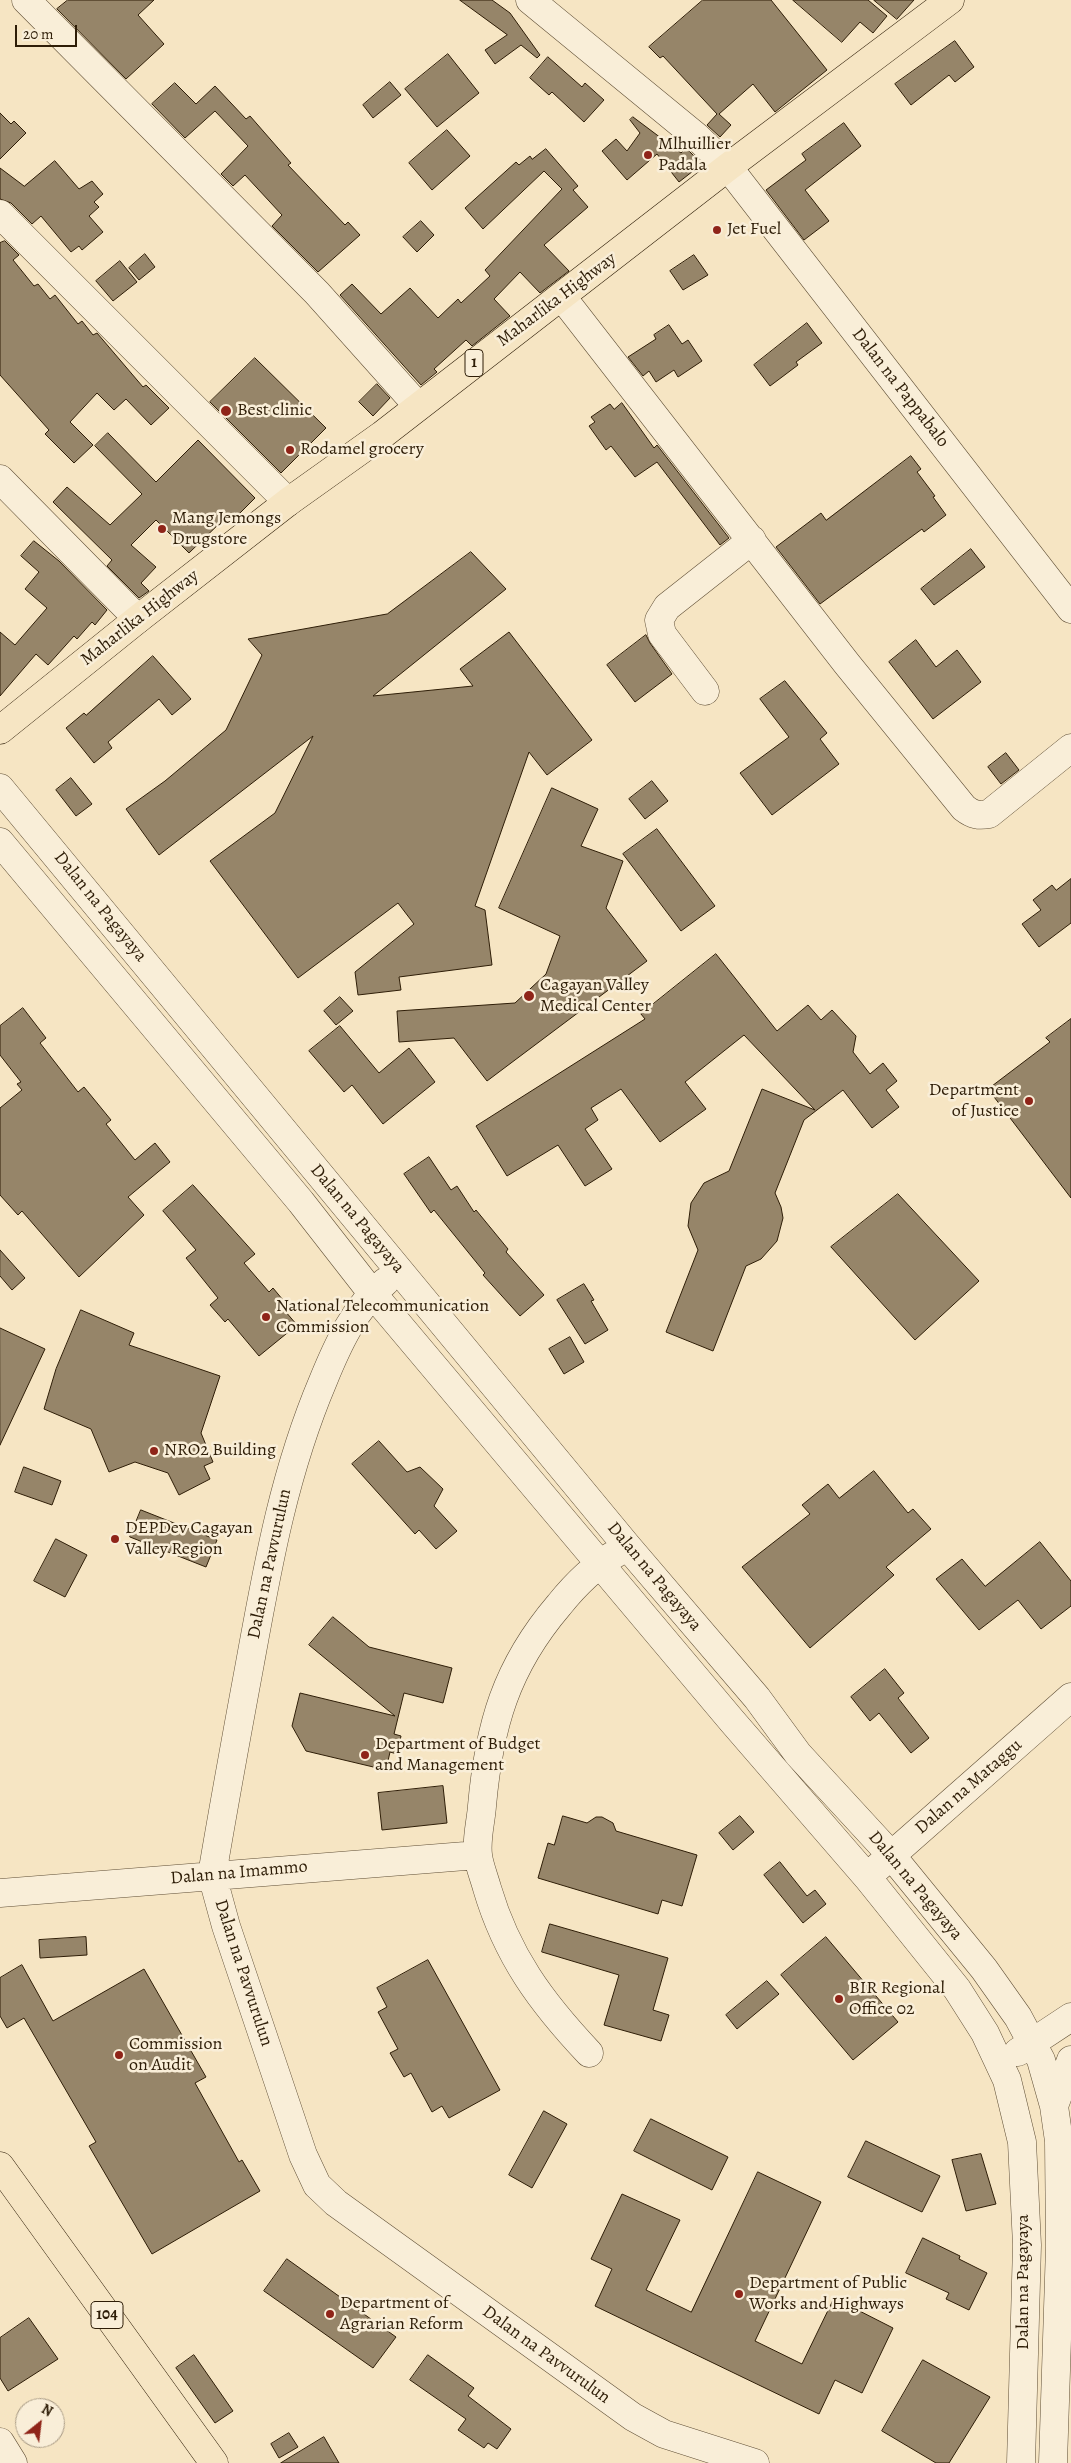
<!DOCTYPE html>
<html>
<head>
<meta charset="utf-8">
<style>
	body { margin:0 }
	#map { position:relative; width:1071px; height:2463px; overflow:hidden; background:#f6e5c3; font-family:Alegreya,serif }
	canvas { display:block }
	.north { position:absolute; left:15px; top:2398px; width:50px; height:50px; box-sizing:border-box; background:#f9eed8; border:1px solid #a89a84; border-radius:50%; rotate:29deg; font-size:14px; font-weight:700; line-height:20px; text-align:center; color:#2e1d07 }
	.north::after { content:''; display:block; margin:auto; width:18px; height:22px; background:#8f2418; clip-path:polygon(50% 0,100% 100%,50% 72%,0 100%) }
	.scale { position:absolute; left:15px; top:25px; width:62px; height:22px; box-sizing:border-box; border:2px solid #2e1d07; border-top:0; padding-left:6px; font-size:15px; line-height:18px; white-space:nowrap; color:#2e1d07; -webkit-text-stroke:4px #f9eed8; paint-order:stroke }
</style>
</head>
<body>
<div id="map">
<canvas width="1071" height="2463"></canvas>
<div class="north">N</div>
<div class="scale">20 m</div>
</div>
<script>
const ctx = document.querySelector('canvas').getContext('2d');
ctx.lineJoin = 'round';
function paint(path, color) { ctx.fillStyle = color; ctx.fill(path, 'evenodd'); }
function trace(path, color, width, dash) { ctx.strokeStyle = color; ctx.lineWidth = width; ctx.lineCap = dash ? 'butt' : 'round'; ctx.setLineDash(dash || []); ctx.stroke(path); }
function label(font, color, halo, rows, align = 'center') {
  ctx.font = font + ' Alegreya,serif'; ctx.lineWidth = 5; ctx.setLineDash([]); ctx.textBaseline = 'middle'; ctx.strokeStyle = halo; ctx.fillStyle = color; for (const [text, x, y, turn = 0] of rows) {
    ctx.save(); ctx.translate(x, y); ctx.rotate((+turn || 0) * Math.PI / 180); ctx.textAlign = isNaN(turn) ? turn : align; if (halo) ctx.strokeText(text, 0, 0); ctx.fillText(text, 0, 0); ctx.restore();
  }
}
const building = new Path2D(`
	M 68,0 L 154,0 L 138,15 L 164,44 L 126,79 L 57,9 Z
	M 460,0 L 492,0 L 510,13 L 540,55 L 537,58 L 521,45 L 495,64 L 485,50 L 507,35 Z
	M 703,0 L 771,0 L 827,70 L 775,112 L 753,84 L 719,114 L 731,125 L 720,137 L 707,125 L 717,114 L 663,56 L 660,58 L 649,47 Z
	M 793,0 L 868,0 L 887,16 L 873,33 L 860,22 L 842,42 Z
	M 874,0 L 914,0 L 897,19 Z
	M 955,41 L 974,67 L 955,82 L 949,75 L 911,105 L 895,84 Z
	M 448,54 L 479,93 L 437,127 L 405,89 Z
	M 548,57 L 582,87 L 585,83 L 604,100 L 584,122 L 552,92 L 549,95 L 530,78 Z
	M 390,82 L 401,95 L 373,118 L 363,105 Z
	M 175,83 L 196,104 L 215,86 L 246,119 L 250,116 L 291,163 L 288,165 L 345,225 L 348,222 L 360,235 L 318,272 L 272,226 L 282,215 L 245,175 L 233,186 L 221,174 L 248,146 L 215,111 L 185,138 L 152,104 Z
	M 0,113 L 11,124 L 14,121 L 26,133 L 0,159 Z
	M 633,117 L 681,153 L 686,148 L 702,164 L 679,182 L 657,154 L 627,180 L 602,151 L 616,139 L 627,151 L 640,133 L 630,120 Z
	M 844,123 L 861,146 L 805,190 L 829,221 L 804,240 L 766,190 L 806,160 L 802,154 Z
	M 447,130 L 470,156 L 432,190 L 409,163 Z
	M 546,149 L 578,186 L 573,190 L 588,207 L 544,245 L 569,271 L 540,293 L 520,272 L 494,299 L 510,316 L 472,346 L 466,340 L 434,369 L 437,372 L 421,385 L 340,295 L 352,284 L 381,314 L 410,288 L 438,318 L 458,299 L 461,303 L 490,276 L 485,270 L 562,189 L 544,171 L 483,229 L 465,208 L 516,162 L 519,165 L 530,156 L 532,159 Z
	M 55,161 L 79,189 L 92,181 L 103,194 L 94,202 L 99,207 L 89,216 L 103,232 L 82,250 L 79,246 L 71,252 L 41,216 L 32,224 L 11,203 L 0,199 L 0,168 L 24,186 Z
	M 421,221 L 434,235 L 417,252 L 403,237 Z
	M 5,241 L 19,255 L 13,260 L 34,286 L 38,284 L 50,299 L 55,295 L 78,324 L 82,321 L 93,335 L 97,333 L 143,387 L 146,385 L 169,408 L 151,425 L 126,399 L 114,410 L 97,393 L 70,422 L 93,445 L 74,463 L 45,434 L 49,430 L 0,375 L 0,243 Z
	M 145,254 L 155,267 L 139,280 L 129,268 Z
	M 694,255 L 708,275 L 683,290 L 670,271 Z
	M 120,261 L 137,282 L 113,301 L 96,281 Z
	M 807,323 L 822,343 L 796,362 L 798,365 L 770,386 L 754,365 Z
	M 669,325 L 682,344 L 688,340 L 702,361 L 678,377 L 674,370 L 656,382 L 649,371 L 643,376 L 628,357 L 656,339 L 654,335 Z
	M 255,358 L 326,428 L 281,473 L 210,402 Z
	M 377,384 L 390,398 L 373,416 L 359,402 Z
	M 622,403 L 654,448 L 657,445 L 729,538 L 720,545 L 657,462 L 635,477 L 615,451 L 611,446 L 606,450 L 589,426 L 595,422 L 591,417 L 610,404 L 614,409 Z
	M 108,433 L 156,482 L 198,440 L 255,498 L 230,523 L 225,518 L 189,553 L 156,520 L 131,545 L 156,567 L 141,583 L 149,591 L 139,598 L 107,566 L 112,560 L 53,502 L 67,487 L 110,525 L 142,494 L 95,446 Z
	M 911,456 L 921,469 L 917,472 L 935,496 L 933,497 L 946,515 L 924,532 L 922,529 L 820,604 L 776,547 L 821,513 L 826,520 Z
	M 34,541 L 59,561 L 107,610 L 95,625 L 92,622 L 77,639 L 74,636 L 48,665 L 36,654 L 0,696 L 0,632 L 15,645 L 47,608 L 25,589 L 39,572 L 21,556 Z
	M 971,549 L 985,567 L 934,605 L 921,589 Z
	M 471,552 L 506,589 L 373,696 L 473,686 L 460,669 L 509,632 L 592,740 L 547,775 L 529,752 L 475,906 L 485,910 L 492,965 L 399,977 L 401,990 L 358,995 L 355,972 L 414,924 L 398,903 L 298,978 L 210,861 L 275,813 L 313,736 L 159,855 L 126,809 L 165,781 L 226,730 L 262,655 L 248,639 L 387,614 Z
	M 646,635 L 650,643 L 672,674 L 635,702 L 607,665 Z
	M 916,640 L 936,667 L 957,650 L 981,682 L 933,719 L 889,662 Z
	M 153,656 L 191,699 L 172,715 L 159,699 L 108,742 L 112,748 L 94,763 L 66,728 L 84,713 L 86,715 Z
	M 785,681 L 827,733 L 820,739 L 839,764 L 772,815 L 740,773 L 789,737 L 760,699 Z
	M 1006,753 L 1019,770 L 1001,784 L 988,767 Z
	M 71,778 L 92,804 L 76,816 L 56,790 Z
	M 652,781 L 668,801 L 645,819 L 629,799 Z
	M 552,788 L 598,809 L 581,846 L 623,861 L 606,908 L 647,961 L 487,1081 L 454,1038 L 399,1042 L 397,1011 L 515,1003 L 546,974 L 560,936 L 499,908 Z
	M 657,829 L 715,906 L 681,931 L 623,854 Z
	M 1071,879 L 1071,923 L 1039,947 L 1022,924 L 1041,910 L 1033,900 L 1052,885 L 1056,890 Z
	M 716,954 L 777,1031 L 808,1005 L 821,1020 L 832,1010 L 856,1036 L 853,1052 L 870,1074 L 883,1063 L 897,1081 L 886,1090 L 899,1107 L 872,1128 L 843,1090 L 804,1120 L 775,1193 L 781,1207 L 783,1218 L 777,1241 L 761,1259 L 746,1266 L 713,1351 L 666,1332 L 698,1250 L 688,1226 L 691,1203 L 704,1183 L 729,1171 L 762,1089 L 815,1110 L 744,1035 L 685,1082 L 706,1109 L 660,1142 L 621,1089 L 591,1108 L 598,1120 L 585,1129 L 612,1169 L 585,1186 L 558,1145 L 507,1176 L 476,1126 L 645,1019 L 641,1014 Z
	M 340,997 L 353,1011 L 336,1025 L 324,1011 Z
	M 23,1008 L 46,1038 L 40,1043 L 78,1092 L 84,1087 L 111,1120 L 106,1124 L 135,1160 L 155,1143 L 170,1162 L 128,1197 L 144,1215 L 79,1277 L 22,1211 L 18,1215 L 0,1195 L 0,1108 L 22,1090 L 17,1084 L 21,1082 L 0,1055 L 0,1026 Z
	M 1071,1019 L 1071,1198 L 988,1089 L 1050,1042 L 1046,1038 Z
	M 340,1026 L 379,1073 L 409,1048 L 435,1082 L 383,1124 L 352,1085 L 344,1092 L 309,1051 Z
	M 429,1157 L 451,1190 L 457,1186 L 474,1212 L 476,1210 L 508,1249 L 506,1252 L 544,1295 L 520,1316 L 483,1275 L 485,1273 L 434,1210 L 431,1213 L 404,1174 Z
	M 193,1185 L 255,1254 L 244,1263 L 269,1292 L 273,1288 L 283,1300 L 279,1304 L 297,1325 L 259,1356 L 228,1319 L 225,1322 L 210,1305 L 218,1298 L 186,1258 L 196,1250 L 163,1211 Z
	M 898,1194 L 979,1281 L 915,1340 L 831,1247 Z
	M 0,1250 L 25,1278 L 12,1290 L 0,1276 Z
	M 584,1284 L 594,1300 L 591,1301 L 608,1330 L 585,1344 L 557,1300 Z
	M 81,1310 L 134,1333 L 129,1345 L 220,1376 L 201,1433 L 213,1462 L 204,1466 L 210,1479 L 179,1495 L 168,1473 L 135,1462 L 109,1472 L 91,1429 L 44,1409 L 56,1369 Z
	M 0,1328 L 45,1349 L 0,1445 Z
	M 570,1337 L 584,1362 L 564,1374 L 549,1349 Z
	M 379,1441 L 407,1472 L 420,1467 L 443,1489 L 434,1506 L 457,1531 L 436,1549 L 419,1530 L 415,1534 L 352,1464 Z
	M 24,1467 L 61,1481 L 52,1505 L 15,1492 Z
	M 874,1471 L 908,1513 L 913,1509 L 931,1529 L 886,1567 L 894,1575 L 810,1648 L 742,1567 L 810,1514 L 802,1505 L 828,1484 L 839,1498 Z
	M 141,1510 L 217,1540 L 206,1567 L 130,1537 Z
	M 56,1539 L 87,1555 L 65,1597 L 34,1581 Z
	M 1040,1542 L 1071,1581 L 1071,1606 L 1041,1629 L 1018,1600 L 979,1630 L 936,1579 L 962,1559 L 985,1586 Z
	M 333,1617 L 369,1647 L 452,1668 L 443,1703 L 404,1693 L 394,1734 L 401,1736 L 397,1754 L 390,1752 L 386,1770 L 306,1751 L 292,1726 L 300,1693 L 395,1716 L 309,1645 Z
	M 885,1669 L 904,1693 L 898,1698 L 929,1738 L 911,1753 L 879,1713 L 870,1721 L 851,1697 Z
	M 443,1786 L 447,1823 L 382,1830 L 378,1793 Z
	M 563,1816 L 587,1823 L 596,1817 L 602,1817 L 613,1823 L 616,1831 L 697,1855 L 682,1906 L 662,1900 L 658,1914 L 538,1878 L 548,1843 L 554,1845 Z
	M 740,1816 L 754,1832 L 733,1850 L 719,1833 Z
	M 780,1862 L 807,1896 L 815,1890 L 826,1904 L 803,1923 L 764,1875 Z
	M 550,1924 L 668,1958 L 653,2010 L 669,2015 L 661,2041 L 604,2025 L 619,1975 L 542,1952 Z
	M 86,1937 L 87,1955 L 40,1958 L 39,1940 Z
	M 826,1937 L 898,2022 L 853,2060 L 781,1975 Z
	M 428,1960 L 500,2090 L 449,2118 L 442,2106 L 432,2112 L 411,2073 L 404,2077 L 390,2053 L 398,2049 L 378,2012 L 387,2007 L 377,1988 Z
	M 22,1965 L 53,2021 L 144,1969 L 206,2077 L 195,2083 L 239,2162 L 242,2160 L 260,2191 L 152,2254 L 89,2146 L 96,2142 L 24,2018 L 7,2028 L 0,2016 L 0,1978 Z
	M 767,1981 L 779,1994 L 737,2029 L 726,2015 Z
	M 544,2111 L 567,2124 L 532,2188 L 509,2175 Z
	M 651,2119 L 728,2157 L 712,2190 L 634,2151 Z
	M 866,2141 L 940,2176 L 922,2212 L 848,2177 Z
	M 981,2154 L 996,2204 L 966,2211 L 952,2160 Z
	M 758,2172 L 821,2202 L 755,2341 L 802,2364 L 834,2298 L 893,2328 L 862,2393 L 835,2380 L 819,2414 L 595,2306 L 612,2269 L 591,2259 L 622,2194 L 680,2220 L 646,2290 L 691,2312 Z
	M 923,2238 L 960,2256 L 959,2259 L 987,2273 L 969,2310 L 946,2299 L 949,2293 L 906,2273 Z
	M 287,2259 L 396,2337 L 373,2368 L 264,2291 Z
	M 29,2318 L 58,2359 L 8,2391 L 0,2378 L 0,2338 Z
	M 194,2355 L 233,2411 L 215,2423 L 176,2368 Z
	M 428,2355 L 474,2388 L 468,2396 L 511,2429 L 497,2449 L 488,2443 L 484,2448 L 458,2430 L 466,2419 L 410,2380 Z
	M 923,2360 L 990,2397 L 949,2463 L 936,2463 L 882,2431 Z
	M 289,2433 L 298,2447 L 279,2458 L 271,2444 Z
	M 324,2437 L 339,2463 L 281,2463 Z`);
const minor = new Path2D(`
	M 26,0 L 317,293 L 418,406
	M 530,0 L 697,137 L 728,167 L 1071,609
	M 0,214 L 288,502
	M 562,297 L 847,664 L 964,808 C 973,815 979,816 989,814 L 1071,748
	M 0,479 L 138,619
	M 705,691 L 662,634 L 659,620 L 667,607 L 752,540
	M 0,788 L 627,1546 L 757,1698 L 798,1754 L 891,1855 L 984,1969 L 1018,2017 L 1041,2060 L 1054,2106 L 1059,2141 L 1060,2247 L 1053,2463
	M 0,842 L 301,1202 L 372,1293 L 732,1721 L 867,1877 L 957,1989 L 985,2033 L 1007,2080 L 1022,2142 L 1027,2245 L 1021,2463
	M 385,1282 C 354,1309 338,1344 323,1381 C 284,1473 268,1564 250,1663 C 237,1733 224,1804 212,1875 L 226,1926 L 303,2155 L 317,2185 L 336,2203 L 633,2417 L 664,2434 L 755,2463
	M 877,1868 L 1071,1697
	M 0,1893 L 478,1855
	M 1018,2052 L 1071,2017
	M 589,2053 C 541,2002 507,1956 487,1888 C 484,1877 479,1865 478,1855 C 476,1839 481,1821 482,1806 C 489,1726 506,1667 559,1605 C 575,1585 593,1567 615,1554
	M 1054,2106 L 1071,2060
	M 0,2442 L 13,2463`);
const highway = new Path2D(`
	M 0,730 L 138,619 L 288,502 L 382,435 L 728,167 L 950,0
	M 0,2166 L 214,2463`);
const markers = [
	[648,155,5,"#8f2418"],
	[717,230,5,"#8f2418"],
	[226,411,6,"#8f2418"],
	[290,450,5,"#8f2418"],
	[162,529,5,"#8f2418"],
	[529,996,6,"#8f2418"],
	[1029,1101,5,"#8f2418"],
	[266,1317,5,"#8f2418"],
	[154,1451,5,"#8f2418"],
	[115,1539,5,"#8f2418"],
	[365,1755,5,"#8f2418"],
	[839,1999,5,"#8f2418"],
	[119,2055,5,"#8f2418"],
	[739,2294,5,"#8f2418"],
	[330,2314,5,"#8f2418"]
];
const shields = [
	[474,363,18],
	[107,2315,32]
];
const shieldNames = [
	["1",474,363],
	["104",107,2315]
];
const poiNames = [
	["Mlhuillier",658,145],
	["Padala",658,166],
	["Jet Fuel",727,230],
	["Best clinic",237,411],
	["Rodamel grocery",300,450],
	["Mang Jemongs",172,519],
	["Drugstore",172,540],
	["Cagayan Valley",540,986],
	["Medical Center",540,1007],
	["Department",1019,1091,"right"],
	["of Justice",1019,1112,"right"],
	["National Telecommunication",276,1307],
	["Commission",276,1328],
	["NRO2 Building",164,1451],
	["DEPDev Cagayan",125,1529],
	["Valley Region",125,1550],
	["Department of Budget",375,1745],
	["and Management",375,1766],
	["BIR Regional",849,1989],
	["Office 02",849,2010],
	["Commission",129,2045],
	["on Audit",129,2066],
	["Department of Public",749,2284],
	["Works and Highways",749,2305],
	["Department of",340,2304],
	["Agrarian Reform",340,2325]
];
const streetNames = [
	["Maharlika Highway",557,300,-37],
	["Dalan na Pappabalo",900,388,52],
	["Maharlika Highway",140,618,-38],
	["Dalan na Pagayaya",100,907,51],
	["Dalan na Pagayaya",357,1219,50],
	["Dalan na Pavvurulun",270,1564,-78],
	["Dalan na Pagayaya",654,1577,50],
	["Dalan na Mataggu",969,1787,-41],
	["Dalan na Imammo",239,1873,-5],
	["Dalan na Pagayaya",915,1886,50],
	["Dalan na Pavvurulun",243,1973,72],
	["Dalan na Pagayaya",1024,2282,-90],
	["Dalan na Pavvurulun",546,2355,36]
];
paint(building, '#968569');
trace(building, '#2e1d07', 1);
trace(minor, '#604f36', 29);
trace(highway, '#2e1d07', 29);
trace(minor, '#f9eed8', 28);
trace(highway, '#f6e5c3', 28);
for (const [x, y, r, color] of markers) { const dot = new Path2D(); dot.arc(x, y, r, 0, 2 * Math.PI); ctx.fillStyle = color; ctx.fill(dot); trace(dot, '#f9eed8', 2); }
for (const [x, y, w] of shields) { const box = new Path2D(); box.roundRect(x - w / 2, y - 13.5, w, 27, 4); ctx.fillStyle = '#f9eed8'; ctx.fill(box); trace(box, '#2e1d07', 1); }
label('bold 16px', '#2e1d07', null, shieldNames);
label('18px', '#2e1d07', '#f9eed8', poiNames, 'left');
label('18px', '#2e1d07', '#f9eed8', streetNames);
</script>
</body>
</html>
